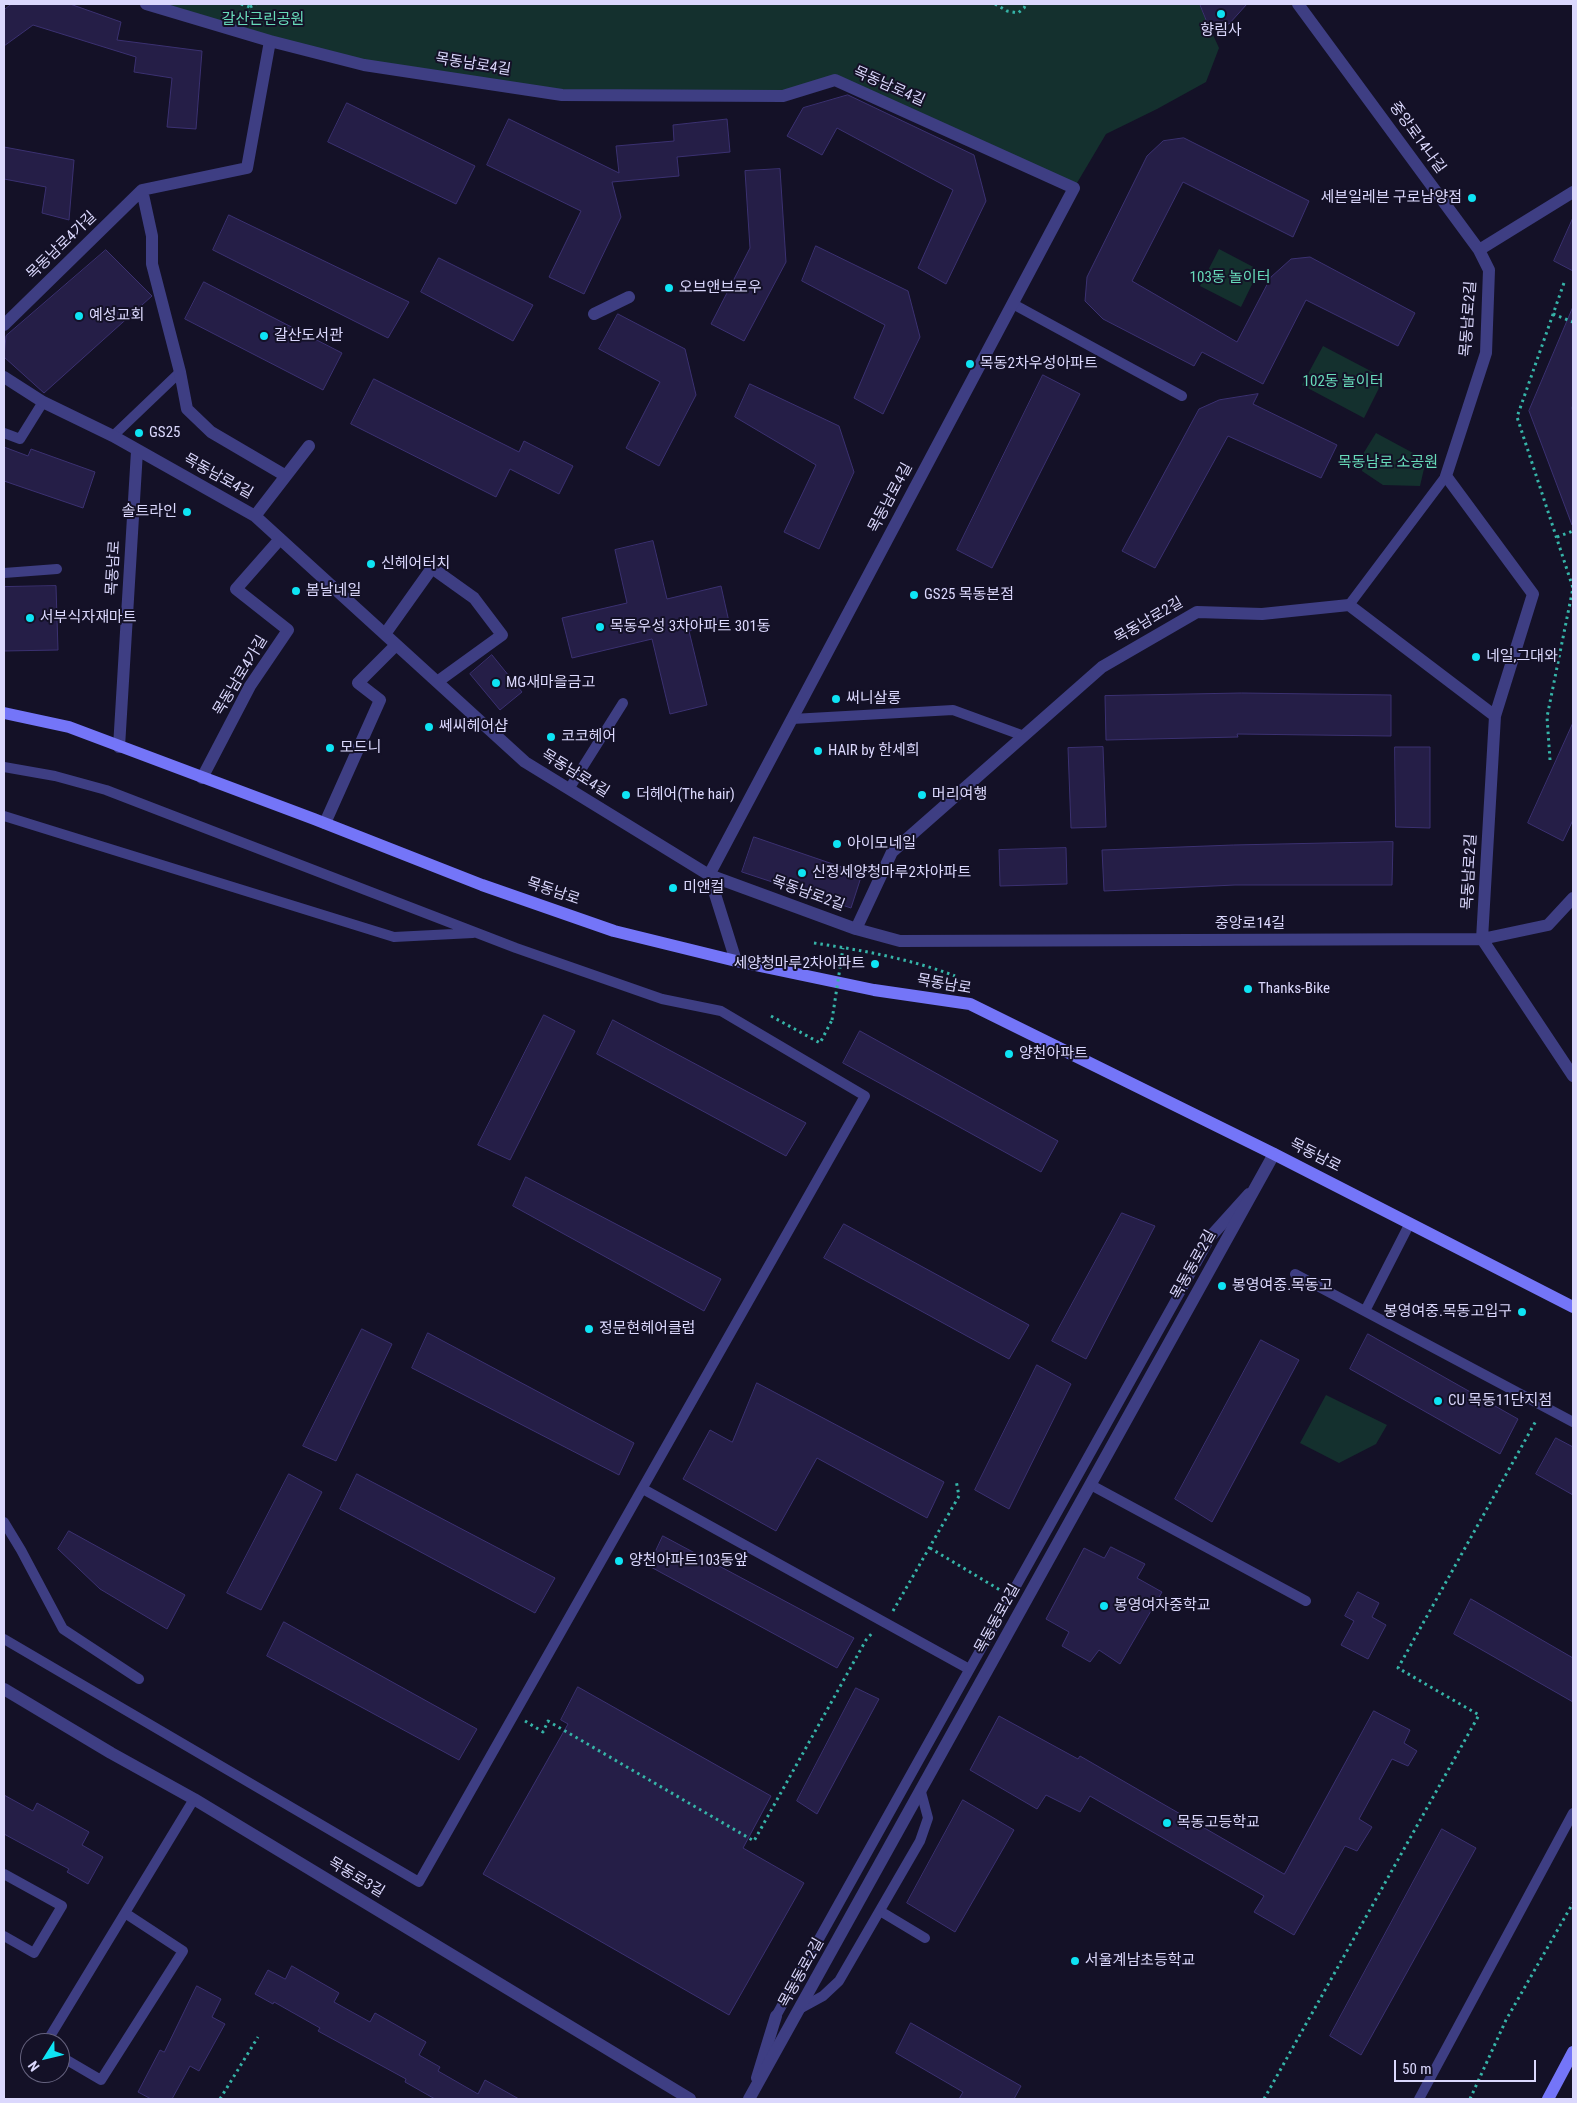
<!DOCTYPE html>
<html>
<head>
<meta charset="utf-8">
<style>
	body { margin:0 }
	#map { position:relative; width:1577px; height:2103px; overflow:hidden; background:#141127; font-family:"Roboto Condensed",sans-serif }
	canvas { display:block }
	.frame { position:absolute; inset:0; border:5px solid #dbd8fd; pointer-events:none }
	.north { position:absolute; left:20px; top:2033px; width:50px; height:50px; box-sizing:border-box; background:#141127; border:1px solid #64617d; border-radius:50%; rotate:234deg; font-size:14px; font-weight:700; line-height:20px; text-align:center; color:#dbd8fd }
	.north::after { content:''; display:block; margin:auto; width:18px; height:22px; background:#0ee4f4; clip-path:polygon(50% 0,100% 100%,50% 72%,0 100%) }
	.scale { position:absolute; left:1394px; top:2060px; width:142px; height:22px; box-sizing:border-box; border:2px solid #dbd8fd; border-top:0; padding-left:6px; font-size:15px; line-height:18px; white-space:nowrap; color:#dbd8fd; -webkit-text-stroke:4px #141127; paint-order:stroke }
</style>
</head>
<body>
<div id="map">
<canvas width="1577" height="2103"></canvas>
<div class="frame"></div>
<div class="north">N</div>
<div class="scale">50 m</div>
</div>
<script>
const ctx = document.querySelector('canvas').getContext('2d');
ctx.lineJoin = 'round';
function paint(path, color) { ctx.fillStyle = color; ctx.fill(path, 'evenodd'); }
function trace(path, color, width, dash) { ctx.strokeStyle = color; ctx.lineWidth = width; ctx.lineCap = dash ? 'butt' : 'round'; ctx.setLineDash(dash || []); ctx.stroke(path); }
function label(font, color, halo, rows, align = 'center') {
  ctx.font = font + ' "Roboto Condensed","Noto Sans KR",sans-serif'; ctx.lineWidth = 4; ctx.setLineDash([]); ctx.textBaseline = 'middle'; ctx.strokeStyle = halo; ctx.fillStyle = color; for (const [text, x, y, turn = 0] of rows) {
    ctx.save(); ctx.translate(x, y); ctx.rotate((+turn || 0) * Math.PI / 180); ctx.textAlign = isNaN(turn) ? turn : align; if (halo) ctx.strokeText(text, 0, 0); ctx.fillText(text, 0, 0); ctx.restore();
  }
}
const green = new Path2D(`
	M 164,4 L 1199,4 L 1219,48 L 1206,82 L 1157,109 L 1106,134 L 1074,188 L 835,80 L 783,96 L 562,95 L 364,65 Z
	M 1219,249 L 1259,270 L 1241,307 L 1200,286 Z
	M 1323,346 L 1384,378 L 1364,418 L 1302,385 Z
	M 1376,433 L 1426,460 L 1420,486 L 1383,485 L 1362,471 L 1363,454 Z
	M 1326,1395 L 1387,1425 L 1376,1444 L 1339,1463 L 1300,1443 Z`);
const building = new Path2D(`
	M 12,4 L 70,4 L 121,22 L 117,40 L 202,51 L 196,129 L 167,127 L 172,78 L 134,72 L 136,57 L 33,25 L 4,46 L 4,10 Z
	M 1200,4 L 1247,4 L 1229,24 L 1209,26 Z
	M 848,95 L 974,155 L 986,201 L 946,284 L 918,268 L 953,190 L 837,128 L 822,155 L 787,136 L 803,108 Z
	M 347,103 L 475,166 L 456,204 L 328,142 Z
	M 509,119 L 619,173 L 616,146 L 674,141 L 673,125 L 727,119 L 730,152 L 677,157 L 679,176 L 612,182 L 621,217 L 584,294 L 549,277 L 581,211 L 487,165 Z
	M 1184,138 L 1309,201 L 1293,237 L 1183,182 L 1132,281 L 1237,342 L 1271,277 L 1291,259 L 1310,257 L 1415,313 L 1398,346 L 1306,300 L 1263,384 L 1202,352 L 1194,366 L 1103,319 L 1085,301 L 1087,277 L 1147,156 L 1163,141 Z
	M 4,147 L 74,160 L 69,220 L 42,213 L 46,187 L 4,179 Z
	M 780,169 L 786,262 L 744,341 L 711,324 L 750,248 L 745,171 Z
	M 229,215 L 409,302 L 388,338 L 213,250 Z
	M 1573,218 L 1573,271 L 1554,261 Z
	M 816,246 L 908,291 L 920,337 L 883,414 L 854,398 L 885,325 L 802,281 Z
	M 106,250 L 152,296 L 44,393 L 4,357 L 6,336 Z
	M 439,258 L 533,305 L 513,341 L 421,292 Z
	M 204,282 L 342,353 L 323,390 L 185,319 Z
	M 1573,307 L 1573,404 L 1572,408 L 1573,413 L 1573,525 L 1572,525 L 1529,411 Z
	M 618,314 L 685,349 L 696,395 L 659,466 L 626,448 L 660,382 L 599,349 Z
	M 1043,375 L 1080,394 L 992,568 L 957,550 Z
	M 374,379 L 519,452 L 524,441 L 573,466 L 559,494 L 510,469 L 496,497 L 351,424 Z
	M 750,384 L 839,426 L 854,472 L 819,549 L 784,532 L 816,465 L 735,417 Z
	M 1258,394 L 1253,404 L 1337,445 L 1321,478 L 1228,436 L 1155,568 L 1122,551 L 1199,409 L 1219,400 Z
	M 4,447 L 28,456 L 31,449 L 95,472 L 83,508 L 4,481 Z
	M 653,541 L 667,599 L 721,586 L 729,622 L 689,631 L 707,705 L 670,714 L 652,639 L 572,658 L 562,618 L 627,603 L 615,550 Z
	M 56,586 L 58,650 L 4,651 L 4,587 Z
	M 492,655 L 522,692 L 500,710 L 470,674 Z
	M 1242,693 L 1391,695 L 1391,736 L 1237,734 L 1238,737 L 1106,740 L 1105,696 Z
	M 1573,723 L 1573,820 L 1563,841 L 1528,823 Z
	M 1103,747 L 1106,827 L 1071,828 L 1068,748 Z
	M 1395,747 L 1430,747 L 1430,828 L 1396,827 Z
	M 754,837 L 862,874 L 851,908 L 742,872 Z
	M 1393,842 L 1392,885 L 1235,885 L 1104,891 L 1102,850 L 1233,845 Z
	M 1066,848 L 1067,884 L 1000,886 L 999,850 Z
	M 544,1015 L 575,1031 L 510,1160 L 478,1145 Z
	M 613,1020 L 806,1123 L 786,1156 L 597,1054 Z
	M 860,1031 L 1058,1141 L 1041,1172 L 843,1063 Z
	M 526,1177 L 721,1279 L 704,1311 L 513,1206 Z
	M 1122,1213 L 1155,1226 L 1086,1359 L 1052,1341 Z
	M 844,1224 L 1029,1325 L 1009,1359 L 824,1258 Z
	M 362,1329 L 392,1344 L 336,1461 L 303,1446 Z
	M 428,1333 L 634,1443 L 619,1475 L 412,1368 Z
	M 1368,1334 L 1518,1419 L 1500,1454 L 1350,1369 Z
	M 1261,1340 L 1299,1360 L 1212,1522 L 1175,1499 Z
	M 1037,1365 L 1071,1384 L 1009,1509 L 975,1490 Z
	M 757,1383 L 944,1482 L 927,1518 L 817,1458 L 776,1531 L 683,1479 L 710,1430 L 732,1442 Z
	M 1556,1438 L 1573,1447 L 1573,1495 L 1536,1474 Z
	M 289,1474 L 322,1492 L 261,1610 L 227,1593 Z
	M 357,1474 L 555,1578 L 535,1613 L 340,1509 Z
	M 69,1531 L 185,1595 L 167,1629 L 100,1589 L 58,1549 Z
	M 663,1536 L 854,1638 L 837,1668 L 649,1566 Z
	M 1111,1547 L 1145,1564 L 1137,1578 L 1162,1592 L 1120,1664 L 1099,1650 L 1090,1662 L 1062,1646 L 1069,1632 L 1046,1619 L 1084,1548 L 1104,1558 Z
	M 1358,1592 L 1379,1603 L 1372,1617 L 1386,1625 L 1368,1659 L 1341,1645 L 1354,1621 L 1345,1616 Z
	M 1471,1599 L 1573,1658 L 1573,1702 L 1454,1634 Z
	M 284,1622 L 477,1729 L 459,1760 L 267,1656 Z
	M 578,1687 L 771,1796 L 743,1848 L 804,1883 L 729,2015 L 483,1874 L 568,1724 L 561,1720 Z
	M 856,1688 L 879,1699 L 817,1814 L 797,1801 Z
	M 1374,1711 L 1410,1730 L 1404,1743 L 1417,1751 L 1408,1766 L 1392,1759 L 1359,1819 L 1372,1827 L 1357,1851 L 1345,1846 L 1294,1935 L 1254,1912 L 1264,1896 L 1090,1796 L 1080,1812 L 1046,1795 L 1037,1809 L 970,1770 L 999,1716 L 1078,1759 L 1080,1756 L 1284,1874 Z
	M 4,1795 L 33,1811 L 37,1803 L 89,1832 L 82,1845 L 103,1857 L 88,1884 L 67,1872 L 69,1869 L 4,1834 Z
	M 963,1800 L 1014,1830 L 955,1932 L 907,1903 Z
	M 1442,1829 L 1476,1848 L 1361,2055 L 1330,2036 Z
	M 292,1966 L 339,1993 L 334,2002 L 370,2022 L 375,2013 L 426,2042 L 419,2055 L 440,2067 L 438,2071 L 478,2094 L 485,2080 L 519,2099 L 435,2099 L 405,2082 L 406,2079 L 318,2031 L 320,2028 L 274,2002 L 273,2004 L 255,1994 L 268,1970 L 285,1979 Z
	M 197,1986 L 221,1999 L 212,2017 L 225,2024 L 199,2071 L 190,2066 L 172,2099 L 151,2099 L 138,2092 L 160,2050 L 164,2052 Z
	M 911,2023 L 1021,2086 L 1014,2099 L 959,2099 L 963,2092 L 896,2053 Z`);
const path = new Path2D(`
	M 241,4 L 250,7
	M 995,4 L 1007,11 L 1018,13 L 1024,8 L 1026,4
	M 245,19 L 250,7 L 256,4
	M 1553,314 L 1573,322
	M 1557,537 L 1573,531
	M 1550,760 L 1547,717 L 1573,588 L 1517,417 L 1565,280
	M 814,943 C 861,950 911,959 955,976
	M 771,1016 L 820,1043 L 832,1020
	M 930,1548 L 1000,1590
	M 893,1611 L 959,1496 L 956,1480
	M 525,1721 L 543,1732 L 548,1721 L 754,1841 L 866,1640 L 873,1632
	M 220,2099 L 258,2037
	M 1264,2099 L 1479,1715 L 1398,1668 L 1537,1419
	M 1470,2099 L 1506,2020 L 1573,1903`);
const service = new Path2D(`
	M 1013,304 L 1182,396
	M 4,433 L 20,439 L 43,402
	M 113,436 L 180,372
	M 4,573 L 57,569
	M 1349,605 L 1446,476
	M 792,719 L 953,710 L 1024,736
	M 4,767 L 55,776 L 106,790 L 516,948 L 662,999 L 721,1011 L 865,1096 L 419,1882 L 4,1639
	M 569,789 L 623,703
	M 4,816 L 394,937 L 473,933
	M 1295,1274 L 1573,1422
	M 1365,1311 L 1410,1223
	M 1091,1485 L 1306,1601
	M 643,1489 L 969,1669
	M 4,1522 L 21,1550 L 63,1629 L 139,1679
	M 4,1874 L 62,1906 L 34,1953 L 4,1936
	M 880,1911 L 925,1938
	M 801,2008 L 823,1996 L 839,1981 L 920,1841 L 928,1818 L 921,1792
	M 46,2043 L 194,1799
	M 60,2056 L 101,2080 L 183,1951 L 125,1913
	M 1419,2099 L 1573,1813`);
const minor = new Path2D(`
	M 146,4 L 270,41
	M 1298,4 L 1479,250 L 1489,270 L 1486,353 L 1446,476 L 1533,594 L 1495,716 L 1482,939
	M 1479,250 L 1573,192
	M 594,314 L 629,297
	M 4,325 L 142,190
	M 4,377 L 43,402 L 113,436 L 255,516 L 525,762 L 709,875 L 856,929 L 900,941 L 1482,939 L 1548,925 L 1573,898
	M 286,476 L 211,432 L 187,409 L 180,372 L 152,264 L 152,236 L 142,190 L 247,168 L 270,41 L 364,65 L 562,95 L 783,96 L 835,80 L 1074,188 L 709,875 L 736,961
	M 255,516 L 309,446
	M 385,634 L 432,568 L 474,598 L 502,635 L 437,682
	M 119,747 L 137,451
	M 202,778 L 250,686 L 288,630 L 236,589 L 280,539
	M 325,823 L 380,700 L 358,683 L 396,645
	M 856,929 L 892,852 L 1102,667 L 1197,612 L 1262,614 L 1349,605 L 1495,716
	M 1482,939 L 1573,1076
	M 1212,1235 L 1249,1194
	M 757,2078 L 776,2016`);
const tertiary = new Path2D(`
	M 4,1689 L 111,1753 L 194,1799 L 690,2099
	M 749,2099 L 1274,1154`);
const secondary = new Path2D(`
	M 4,713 L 69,727 L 314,819 L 482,885 L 614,931 L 736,961 L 874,990 L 970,1004 L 1274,1154 L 1573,1307
	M 1548,2099 L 1573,2052`);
const pathBridge = new Path2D(`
	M 832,1020 L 843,948`);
const serviceBridge = new Path2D(`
	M 776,2016 L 1212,1235`);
const markers = [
	[1221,14,5,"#0ee4f4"],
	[1472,198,5,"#0ee4f4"],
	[669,288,5,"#0ee4f4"],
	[79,316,5,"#0ee4f4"],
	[264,336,5,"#0ee4f4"],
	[970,364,5,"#0ee4f4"],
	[139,433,5,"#0ee4f4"],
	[187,512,5,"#0ee4f4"],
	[371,564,5,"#0ee4f4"],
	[296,591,5,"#0ee4f4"],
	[914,595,5,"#0ee4f4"],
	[30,618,5,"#0ee4f4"],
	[600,627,5,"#0ee4f4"],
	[1476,657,5,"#0ee4f4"],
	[496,683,5,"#0ee4f4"],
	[836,699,5,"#0ee4f4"],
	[429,727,5,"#0ee4f4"],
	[551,737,5,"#0ee4f4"],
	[330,748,5,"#0ee4f4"],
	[818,751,5,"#0ee4f4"],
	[626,795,5,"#0ee4f4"],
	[922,795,5,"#0ee4f4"],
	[837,844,5,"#0ee4f4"],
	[802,873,5,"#0ee4f4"],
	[673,888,5,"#0ee4f4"],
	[875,964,5,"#0ee4f4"],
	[1248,989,5,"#0ee4f4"],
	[1009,1054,5,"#0ee4f4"],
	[1222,1286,5,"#0ee4f4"],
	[1522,1312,5,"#0ee4f4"],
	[589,1329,5,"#0ee4f4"],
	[1438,1401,5,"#0ee4f4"],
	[619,1561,5,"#0ee4f4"],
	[1104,1606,5,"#0ee4f4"],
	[1167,1823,5,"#0ee4f4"],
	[1075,1961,5,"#0ee4f4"]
];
const parkNames = [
	["갈산근린공원",263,20],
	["103동 놀이터",1230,278],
	["102동 놀이터",1343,382],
	["목동남로 소공원",1388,463]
];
const poiNames = [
	["향림사",1221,31,"center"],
	["세븐일레븐 구로남양점",1462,198,"right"],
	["오브앤브로우",679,288],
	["예성교회",89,316],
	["갈산도서관",274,336],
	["목동2차우성아파트",980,364],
	["GS25",149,433],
	["솔트라인",177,512,"right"],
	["신헤어터치",381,564],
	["봄날네일",306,591],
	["GS25 목동본점",924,595],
	["서부식자재마트",40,618],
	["목동우성 3차아파트 301동",610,627],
	["네일,그대와",1486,657],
	["MG새마을금고",506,683],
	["써니살롱",846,699],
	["쎄씨헤어샵",439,727],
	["코코헤어",561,737],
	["모드니",340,748],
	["HAIR by 한세희",828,751],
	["더헤어(The hair)",636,795],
	["머리여행",932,795],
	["아이모네일",847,844],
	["신정세양청마루2차아파트",812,873],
	["미앤컬",683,888],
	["세양청마루2차아파트",865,964,"right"],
	["Thanks-Bike",1258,989],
	["양천아파트",1019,1054],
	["봉영여중.목동고",1232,1286],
	["봉영여중.목동고입구",1512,1312,"right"],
	["정문현헤어클럽",599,1329],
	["CU 목동11단지점",1448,1401],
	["양천아파트103동앞",629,1561],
	["봉영여자중학교",1114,1606],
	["목동고등학교",1177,1823],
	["서울계남초등학교",1085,1961]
];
const streetNames = [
	["목동남로4길",473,65,9],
	["목동남로4길",889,87,24],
	["중앙로14나길",1417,138,54],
	["목동남로4가길",62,246,-44],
	["목동남로2길",1469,319,-86],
	["목동남로4길",218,477,29],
	["목동남로4길",891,498,-62],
	["목동남로",114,568,-87],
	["목동남로2길",1149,621,-30],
	["목동남로4가길",241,676,-59],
	["목동남로4길",575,774,32],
	["목동남로2길",1470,872,-87],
	["목동남로",553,892,19],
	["목동남로2길",808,894,20],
	["중앙로14길",1250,924],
	["목동남로",944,985,10],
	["목동남로",1315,1156,27],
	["목동동로2길",1194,1265,-61],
	["목동동로2길",998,1619,-61],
	["목동로3길",356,1878,31],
	["목동동로2길",802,1973,-61]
];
paint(green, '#14302e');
paint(building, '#251e47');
trace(building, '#3b3171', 1);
trace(path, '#36b4a8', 3, [2.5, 4]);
trace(service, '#3e3e83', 10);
trace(minor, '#3e3e83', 12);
trace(tertiary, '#3e3e83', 12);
trace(secondary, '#7475f8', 12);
trace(pathBridge, '#36b4a8', 3, [2.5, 4]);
trace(serviceBridge, '#3e3e83', 10);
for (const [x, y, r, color] of markers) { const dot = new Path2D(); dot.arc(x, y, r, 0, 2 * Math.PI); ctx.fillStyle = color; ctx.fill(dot); trace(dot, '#141127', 2); }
label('15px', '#67dbba', '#141127', parkNames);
label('15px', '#dbd8fd', '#141127', poiNames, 'left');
label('15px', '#dbd8fd', '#141127', streetNames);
</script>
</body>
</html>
